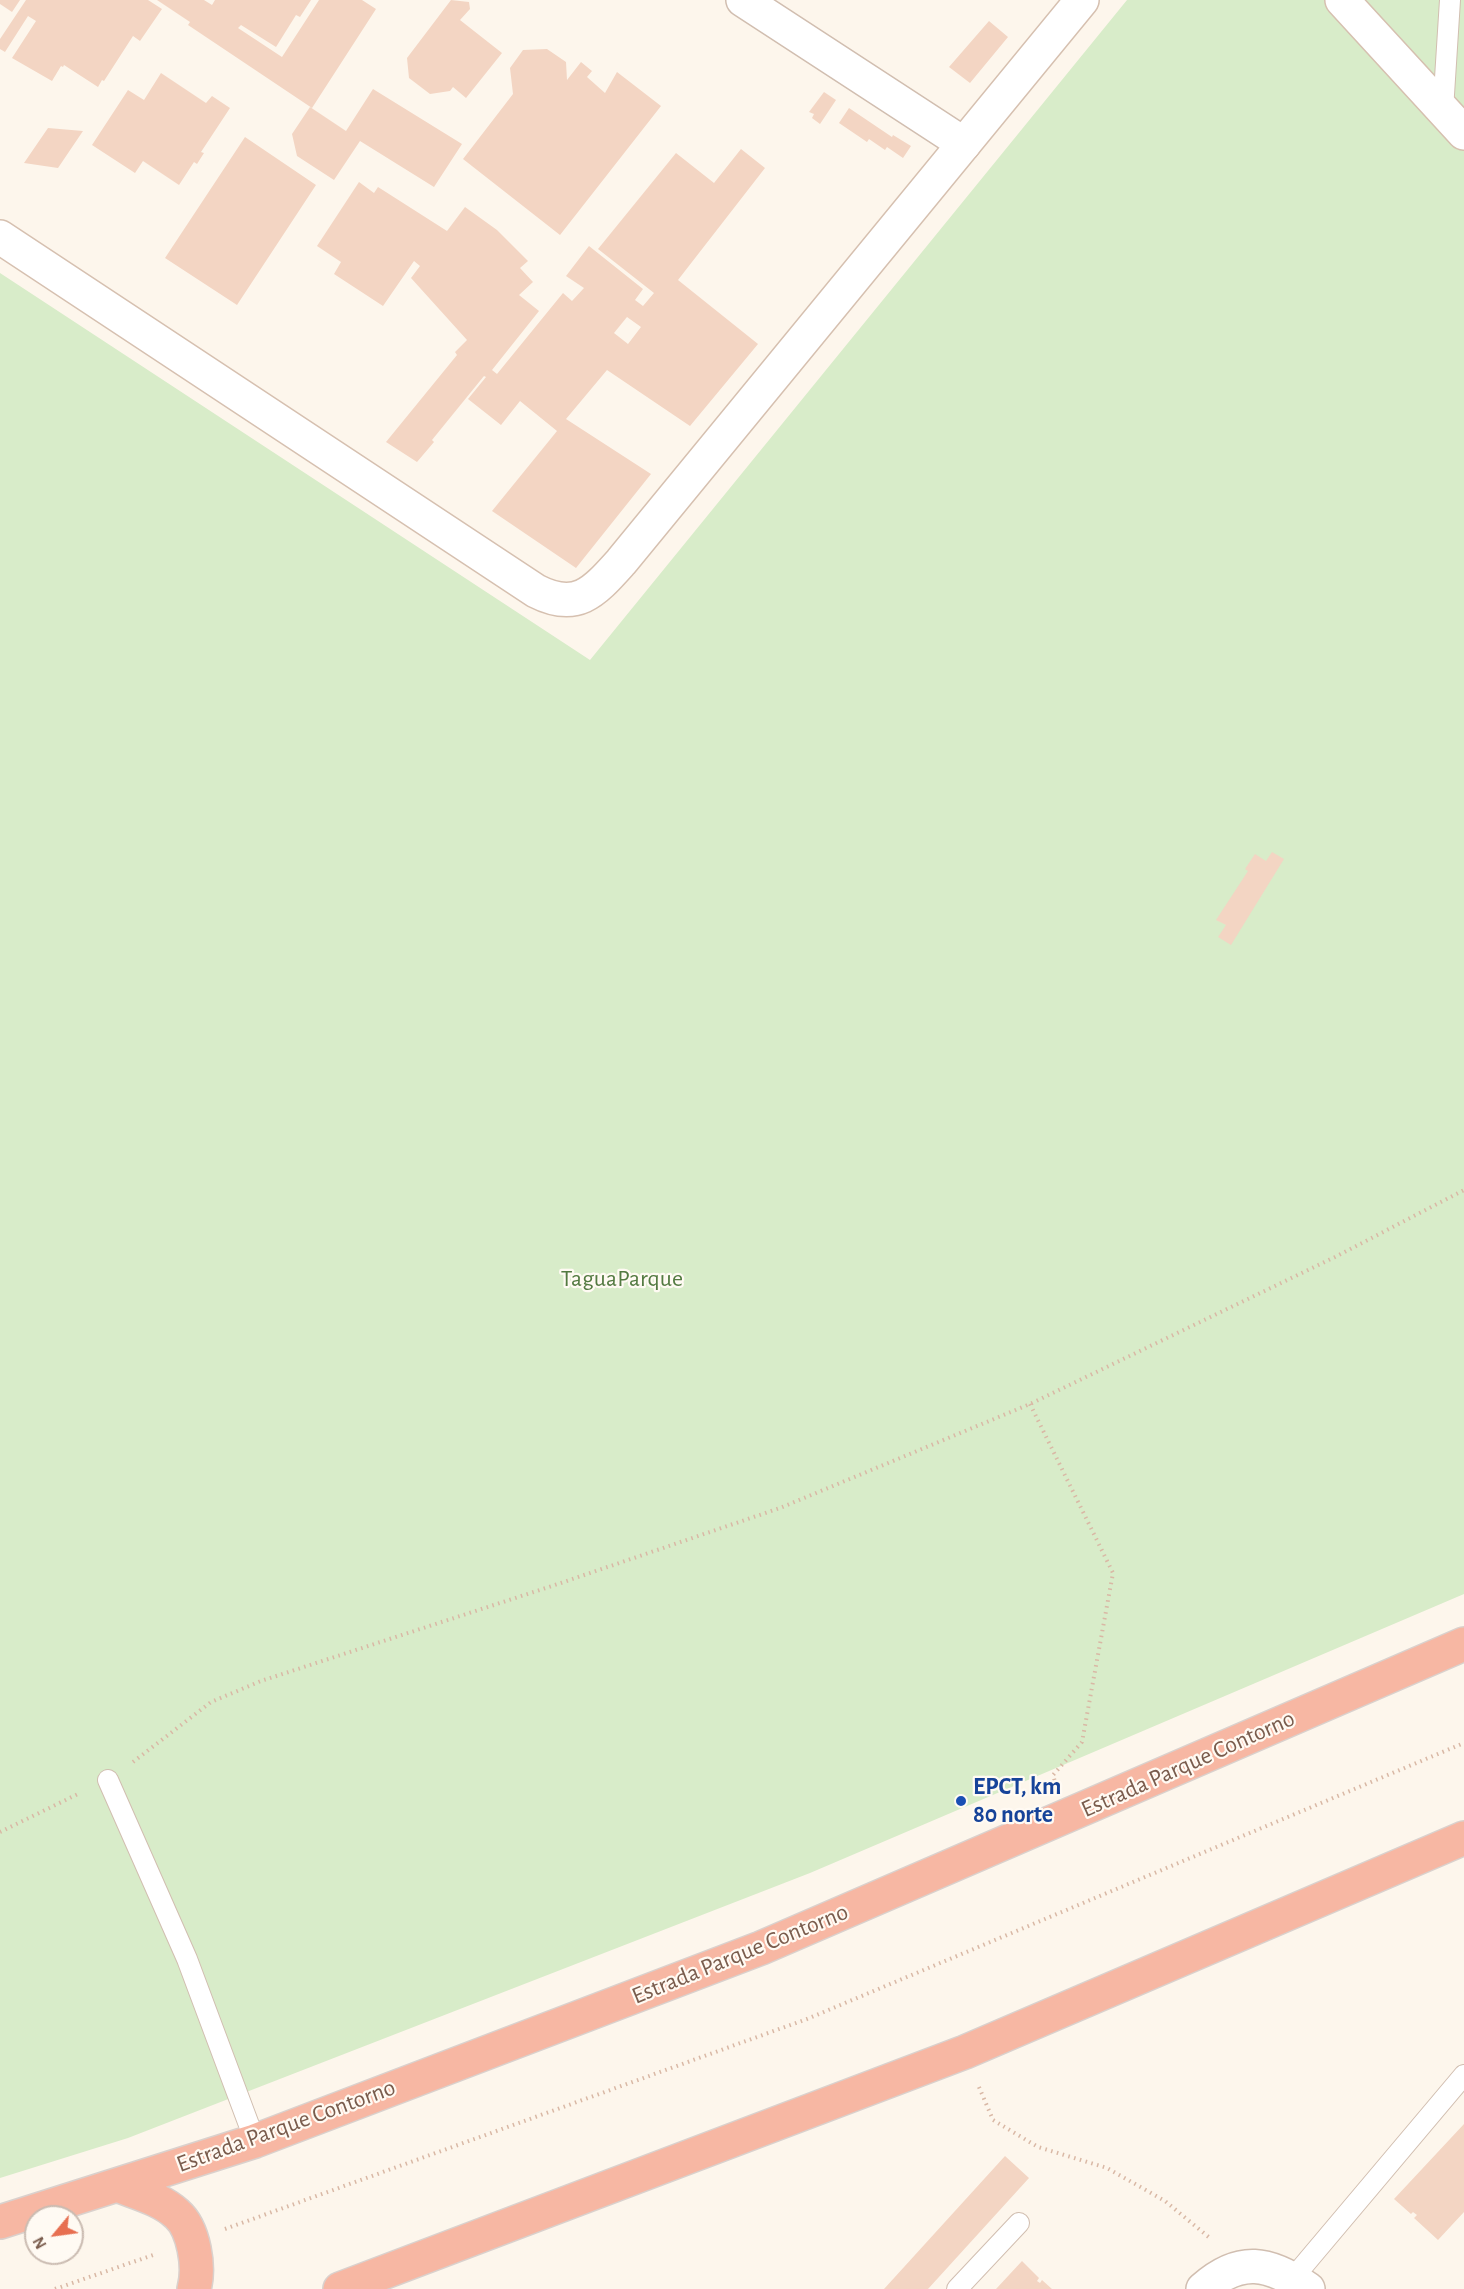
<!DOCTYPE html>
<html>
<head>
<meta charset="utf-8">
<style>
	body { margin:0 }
	#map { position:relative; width:1464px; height:2289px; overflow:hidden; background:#fdf6ec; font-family:"Alegreya Sans",sans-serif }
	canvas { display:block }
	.north { position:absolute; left:24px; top:2205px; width:60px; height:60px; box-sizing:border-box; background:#fffaf3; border:2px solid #cabbb1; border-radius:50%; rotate:241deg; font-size:16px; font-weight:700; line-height:24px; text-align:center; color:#7a5c4d }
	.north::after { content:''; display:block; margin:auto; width:21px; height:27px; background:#e76f51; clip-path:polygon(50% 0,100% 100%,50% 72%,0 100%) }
</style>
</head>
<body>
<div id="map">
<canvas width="1464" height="2289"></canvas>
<div class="north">N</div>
</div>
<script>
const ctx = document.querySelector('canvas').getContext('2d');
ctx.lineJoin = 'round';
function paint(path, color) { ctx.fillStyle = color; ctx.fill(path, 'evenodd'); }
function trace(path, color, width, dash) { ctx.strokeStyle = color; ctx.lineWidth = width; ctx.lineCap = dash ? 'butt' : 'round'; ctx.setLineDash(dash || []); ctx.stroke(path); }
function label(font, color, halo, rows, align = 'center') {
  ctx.font = font + ' "Alegreya Sans",sans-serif'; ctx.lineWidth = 4.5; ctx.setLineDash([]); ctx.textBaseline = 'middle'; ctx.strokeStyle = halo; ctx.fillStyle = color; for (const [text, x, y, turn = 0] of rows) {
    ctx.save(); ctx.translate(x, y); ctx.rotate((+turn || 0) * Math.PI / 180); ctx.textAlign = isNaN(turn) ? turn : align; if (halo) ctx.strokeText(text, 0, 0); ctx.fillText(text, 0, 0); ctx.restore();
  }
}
const green = new Path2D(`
	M 1127,0 L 1464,0 L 1464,1594 L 810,1873 L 128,2138 L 0,2178 L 0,273 L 590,660 Z`);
const building = new Path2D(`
	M 0,0 L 20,0 L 12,12 L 0,4 Z
	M 26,0 L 148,0 L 162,9 L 140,41 L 133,36 L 104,81 L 102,80 L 98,87 L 64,65 L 63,67 L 61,66 L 52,81 L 12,58 L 36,21 L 28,16 L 5,52 L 0,49 L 0,39 Z
	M 157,0 L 204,0 L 212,5 L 215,0 L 311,0 L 300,17 L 296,15 L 276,47 L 241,25 L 238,28 L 282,57 L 319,0 L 362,0 L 376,9 L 312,108 L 188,25 L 190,22 Z
	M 451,0 L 469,2 L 470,9 L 460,20 L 502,53 L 466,98 L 453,87 L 450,91 L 430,94 L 409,78 L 407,58 Z
	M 989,21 L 1008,37 L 970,83 L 949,67 Z
	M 547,49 L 566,62 L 567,80 L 581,62 L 592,71 L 587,77 L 605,93 L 617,72 L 661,106 L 560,235 L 463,159 L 513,94 L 510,68 L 523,50 Z
	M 161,73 L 206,103 L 212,96 L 230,108 L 201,152 L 204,153 L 197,164 L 194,162 L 179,185 L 143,161 L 135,173 L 92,145 L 128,90 L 144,100 Z
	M 373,89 L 462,144 L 434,187 L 360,141 L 334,180 L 297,156 L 292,134 L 310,107 L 346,131 Z
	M 824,92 L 836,100 L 820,124 L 812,118 L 814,114 L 809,112 Z
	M 849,108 L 892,137 L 893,135 L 911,146 L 903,158 L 887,147 L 885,150 L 869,139 L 867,142 L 839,123 Z
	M 48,128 L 83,131 L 58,168 L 24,163 Z
	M 245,137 L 316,185 L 237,305 L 165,258 Z
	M 741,149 L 765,168 L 678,280 L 758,344 L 690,426 L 607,370 L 566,419 L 651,474 L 576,568 L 492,511 L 557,431 L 520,401 L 501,425 L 468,399 L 486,377 L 484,376 L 432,440 L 434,442 L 417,462 L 386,442 L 457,355 L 455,352 L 467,340 L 411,278 L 420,266 L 414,261 L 383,306 L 334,274 L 341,262 L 317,246 L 359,182 L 374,193 L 378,187 L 447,231 L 465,207 L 497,230 L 528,261 L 520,268 L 533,282 L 519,295 L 539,311 L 492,370 L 497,374 L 563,293 L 572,301 L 584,288 L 566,276 L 589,246 L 643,289 L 635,300 L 643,306 L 654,293 L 598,249 L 676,153 L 714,183 ZM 627,317 L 641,327 L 628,344 L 614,333 Z
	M 1272,852 L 1284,859 L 1231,945 L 1218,937 L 1226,925 L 1216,920 L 1248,871 L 1245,869 L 1255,854 L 1266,861 Z
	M 1464,2124 L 1464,2212 L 1438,2240 L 1414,2218 L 1417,2215 L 1413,2212 L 1411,2214 L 1394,2199 Z
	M 1005,2156 L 1029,2178 L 928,2289 L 884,2289 Z
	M 1022,2261 L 1039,2278 L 1037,2281 L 1040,2283 L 1042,2280 L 1052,2289 L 996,2289 Z`);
const path = new Path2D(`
	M 1030,1404 L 1113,1573 L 1082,1742 L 1053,1775 L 1055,1782
	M 133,1762 L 211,1702 L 261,1681 L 552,1586 L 780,1508 L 1030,1404 L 1335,1257 L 1464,1190
	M 0,1832 L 80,1793
	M 979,2087 L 993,2120 L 1038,2147 L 1107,2168 L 1165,2201 L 1211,2239
	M 225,2229 L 807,2019 L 1464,1743
	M 55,2289 L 156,2254`);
const lane = new Path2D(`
	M 1443,110 L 1450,0
	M 108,1780 L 187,1959 L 255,2141
	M 1293,2278 L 1464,2075
	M 957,2289 L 1019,2223`);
const street = new Path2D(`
	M 743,0 L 964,144
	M 1203,2289 C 1240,2256 1269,2262 1308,2289`);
const secondary = new Path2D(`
	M 1342,0 L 1464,133
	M 0,237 L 536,591 C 577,612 594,592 621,562 L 1082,0`);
const highway = new Path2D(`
	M 117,2185 C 137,2193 161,2199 177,2214 C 194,2229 200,2267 194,2289
	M 0,2222 L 255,2141 L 761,1948 L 1464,1644
	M 340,2289 L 965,2052 L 1464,1838`);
const markers = [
	[961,1801,6,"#1a4fb4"]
];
const parkNames = [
	["TaguaParque",622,1279]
];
const streetNames = [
	["Estrada Parque Contorno",1188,1764,-24],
	["Estrada Parque Contorno",740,1954,-22],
	["Estrada Parque Contorno",286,2126,-20]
];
const transitNames = [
	["EPCT, km",973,1787],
	["80 norte",973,1815]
];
paint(green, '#d8ecc9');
paint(building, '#f3d5c3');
trace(lane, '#d1beb0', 22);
trace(street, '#d1beb0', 36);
trace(secondary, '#d6c0b0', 36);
trace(highway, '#dad1cd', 36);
trace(path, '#d9b8a5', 4, [1.5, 4.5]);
trace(lane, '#fff', 20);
trace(street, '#fff', 33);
trace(secondary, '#fff', 33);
trace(highway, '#f7b7a3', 33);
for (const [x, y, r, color] of markers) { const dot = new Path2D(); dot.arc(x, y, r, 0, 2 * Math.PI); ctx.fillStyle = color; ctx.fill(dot); trace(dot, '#fffaf3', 2); }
label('24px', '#537a41', '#fffaf3', parkNames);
label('24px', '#7a5c4d', '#fffaf3', streetNames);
label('bold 24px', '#164399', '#fffaf3', transitNames, 'left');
</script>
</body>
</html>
